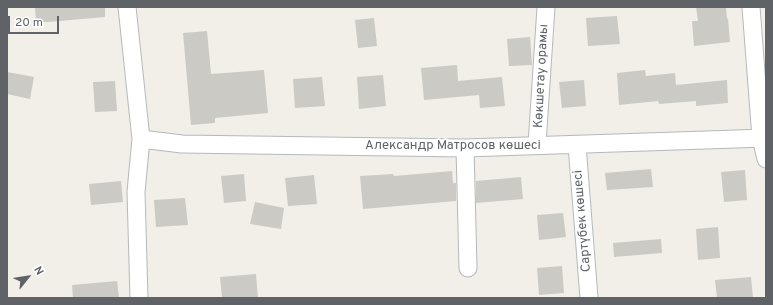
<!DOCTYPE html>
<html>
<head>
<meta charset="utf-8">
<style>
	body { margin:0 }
	#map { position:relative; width:773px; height:305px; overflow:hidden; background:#f1efe8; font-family:Overpass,sans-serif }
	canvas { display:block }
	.frame { position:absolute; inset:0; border:8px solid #5f6368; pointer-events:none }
	.north { position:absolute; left:8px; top:257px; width:40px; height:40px; -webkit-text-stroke:3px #fff; paint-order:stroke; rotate:60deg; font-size:11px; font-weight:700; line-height:16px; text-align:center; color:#5f6368 }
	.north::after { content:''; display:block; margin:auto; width:14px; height:18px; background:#5f6368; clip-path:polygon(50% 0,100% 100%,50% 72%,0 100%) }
	.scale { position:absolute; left:8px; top:16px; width:51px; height:18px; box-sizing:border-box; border:2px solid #5f6368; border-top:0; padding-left:5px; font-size:12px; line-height:14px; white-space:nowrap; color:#5f6368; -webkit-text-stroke:3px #fff; paint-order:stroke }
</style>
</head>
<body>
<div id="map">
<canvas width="773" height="305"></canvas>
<div class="frame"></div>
<div class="north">N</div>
<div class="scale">20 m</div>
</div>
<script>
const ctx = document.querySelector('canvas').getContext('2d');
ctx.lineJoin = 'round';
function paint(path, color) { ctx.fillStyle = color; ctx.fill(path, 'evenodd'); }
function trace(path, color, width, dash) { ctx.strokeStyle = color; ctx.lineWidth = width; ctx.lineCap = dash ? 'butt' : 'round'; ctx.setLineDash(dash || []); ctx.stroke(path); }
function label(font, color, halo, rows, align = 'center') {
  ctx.font = font + ' Overpass,sans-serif'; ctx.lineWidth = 3.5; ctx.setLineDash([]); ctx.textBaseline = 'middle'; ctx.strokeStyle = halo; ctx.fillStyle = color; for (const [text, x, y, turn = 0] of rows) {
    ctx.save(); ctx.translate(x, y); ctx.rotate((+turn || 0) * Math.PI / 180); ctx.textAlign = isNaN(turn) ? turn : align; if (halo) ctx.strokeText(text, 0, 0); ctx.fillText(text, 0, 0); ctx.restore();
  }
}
const building = new Path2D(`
	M 35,7 L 105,7 L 105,17 L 36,23 Z
	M 696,7 L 726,7 L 727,19 L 728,18 L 730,42 L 694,46 L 692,21 L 698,21 Z
	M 617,16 L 620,44 L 588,46 L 586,18 Z
	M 374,18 L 377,46 L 358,48 L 355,20 Z
	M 207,31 L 211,74 L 264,70 L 268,113 L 215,118 L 215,123 L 191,125 L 183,33 Z
	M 530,37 L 532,65 L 509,66 L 507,39 Z
	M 457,65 L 458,81 L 502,77 L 505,106 L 480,108 L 479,95 L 424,100 L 421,68 Z
	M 645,70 L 646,76 L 675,73 L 676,85 L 727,80 L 728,103 L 696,106 L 696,101 L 659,104 L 658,101 L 619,105 L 617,73 Z
	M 7,72 L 34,77 L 30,99 L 7,94 Z
	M 383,75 L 386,106 L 359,109 L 357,77 Z
	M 322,77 L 325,106 L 295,108 L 293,79 Z
	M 584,80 L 586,106 L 562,108 L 559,82 Z
	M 115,81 L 117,111 L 95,112 L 93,82 Z
	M 651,169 L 653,187 L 607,190 L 605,173 Z
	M 745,170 L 747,200 L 724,202 L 721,172 Z
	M 452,171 L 453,183 L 456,183 L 456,201 L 363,209 L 360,176 L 393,174 L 394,176 Z
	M 244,174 L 246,201 L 224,203 L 221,176 Z
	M 314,175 L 317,204 L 288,206 L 285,178 Z
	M 521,177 L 523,199 L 476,203 L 476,181 Z
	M 121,181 L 123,202 L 91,205 L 89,184 Z
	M 185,198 L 188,225 L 156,227 L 154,200 Z
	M 255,202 L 284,208 L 281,229 L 250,224 Z
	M 563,213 L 566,237 L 539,240 L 537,215 Z
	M 718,227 L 720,258 L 698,260 L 696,229 Z
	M 661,239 L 662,253 L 614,257 L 613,243 Z
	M 562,266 L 564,293 L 539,295 L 537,268 Z
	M 256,274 L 258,298 L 222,298 L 220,277 Z
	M 751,277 L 753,298 L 717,298 L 715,280 Z
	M 117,281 L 119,298 L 73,298 L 72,285 Z`);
const minor = new Path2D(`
	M 127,7 L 141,139 L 136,192 L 139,298
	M 751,7 L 761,138 L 766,159
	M 141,139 L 182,144 L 465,148 L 766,138
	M 537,145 L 546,7
	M 577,145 L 589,298
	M 465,148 L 468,268`);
const streetNames = [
	["Көкшетау орамы",542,76,-87],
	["Александр Матросов көшесі",453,146],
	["Сартүбек көшесі",583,221,-95]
];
paint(building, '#cccac5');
trace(minor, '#b5b8bc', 19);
trace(minor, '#fff', 17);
label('13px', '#5f6368', '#fff', streetNames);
</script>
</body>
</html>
